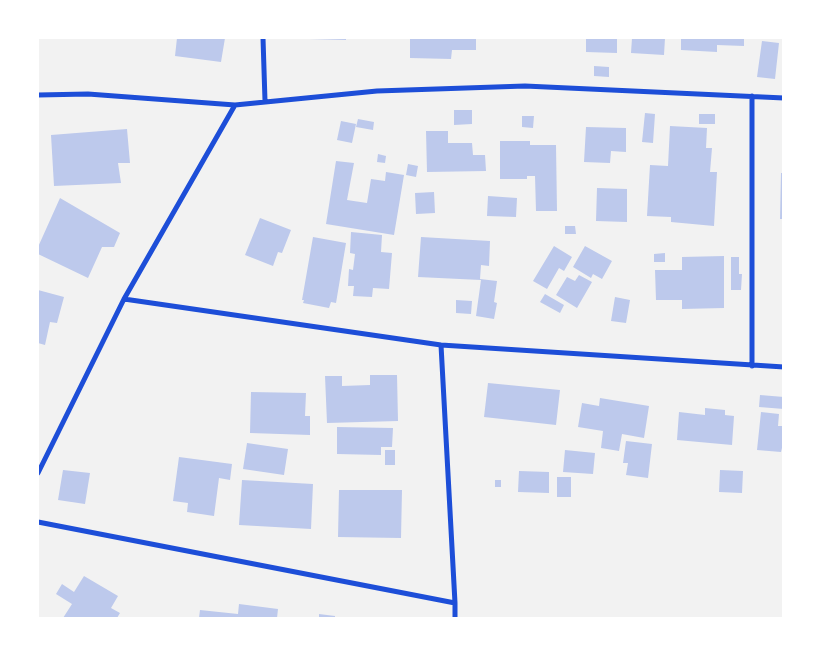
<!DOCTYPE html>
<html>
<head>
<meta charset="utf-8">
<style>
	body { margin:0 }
	#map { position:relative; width:821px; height:656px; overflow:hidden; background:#f2f2f2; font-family:"Sofia Sans Condensed",sans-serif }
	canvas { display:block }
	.frame { position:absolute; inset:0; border:39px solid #fff; pointer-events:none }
</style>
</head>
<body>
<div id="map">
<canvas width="821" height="656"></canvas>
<div class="frame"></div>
</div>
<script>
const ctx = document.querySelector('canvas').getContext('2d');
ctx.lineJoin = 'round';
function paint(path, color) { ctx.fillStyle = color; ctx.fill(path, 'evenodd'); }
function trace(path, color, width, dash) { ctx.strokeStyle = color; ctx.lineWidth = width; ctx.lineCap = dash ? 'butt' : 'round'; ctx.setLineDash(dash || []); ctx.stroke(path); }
const building = new Path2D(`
	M 177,38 L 225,38 L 221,62 L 175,56 Z
	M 309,38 L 346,38 L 346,40 L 309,39 Z
	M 410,38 L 476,38 L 476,50 L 452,50 L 451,59 L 410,58 Z
	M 586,38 L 617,38 L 617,53 L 586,52 Z
	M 632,38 L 665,38 L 664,55 L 631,53 Z
	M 681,38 L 744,38 L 744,46 L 717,45 L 717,52 L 681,50 Z
	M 762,41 L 779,43 L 775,79 L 757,77 Z
	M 594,66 L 609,67 L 609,77 L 594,76 Z
	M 454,110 L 472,110 L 472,124 L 454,125 Z
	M 645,113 L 655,114 L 653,143 L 642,142 Z
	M 699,114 L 715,114 L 715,124 L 699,124 Z
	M 522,116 L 534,116 L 533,128 L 522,127 Z
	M 358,119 L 374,122 L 373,130 L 356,127 Z
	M 341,121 L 356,124 L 352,143 L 337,140 Z
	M 670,126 L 707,128 L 706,148 L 712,148 L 710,172 L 717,172 L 714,226 L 671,222 L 671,217 L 647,216 L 650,165 L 668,166 Z
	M 586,127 L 626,128 L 626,152 L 611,151 L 610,163 L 584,162 Z
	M 127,129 L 130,163 L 118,163 L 121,183 L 54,186 L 51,135 Z
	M 426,131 L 448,131 L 448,143 L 472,143 L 473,155 L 485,155 L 486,171 L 427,172 Z
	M 500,141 L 530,141 L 530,145 L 556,145 L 557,211 L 536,211 L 535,176 L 527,176 L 527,179 L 500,179 Z
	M 378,154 L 386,156 L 385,163 L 377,162 Z
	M 336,161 L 354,163 L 347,200 L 367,203 L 371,179 L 385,181 L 386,172 L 404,175 L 394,235 L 326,224 Z
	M 408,164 L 418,166 L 416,177 L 406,175 Z
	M 781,173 L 784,173 L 784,219 L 780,219 Z
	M 597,188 L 627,189 L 627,222 L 596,221 Z
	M 434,192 L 435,213 L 416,214 L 415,193 Z
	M 488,196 L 517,198 L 516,217 L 487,216 Z
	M 60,198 L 120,233 L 114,247 L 102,247 L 88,278 L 38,254 L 38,247 Z
	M 260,218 L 291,230 L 282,253 L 278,252 L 273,266 L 245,255 Z
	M 565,226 L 575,226 L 576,234 L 565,234 Z
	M 351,232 L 382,235 L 381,252 L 392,253 L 389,289 L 373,288 L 372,297 L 353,296 L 354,286 L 348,286 L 349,269 L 353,270 L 355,254 L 350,253 Z
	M 313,237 L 346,243 L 336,303 L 331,302 L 329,308 L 303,303 L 304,300 L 302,300 Z
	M 421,237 L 490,241 L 489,266 L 481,265 L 480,279 L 497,281 L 494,302 L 497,303 L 494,319 L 476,316 L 481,280 L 418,277 Z
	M 554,246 L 572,257 L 564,271 L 559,268 L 547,289 L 533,281 Z
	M 585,246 L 612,261 L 602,279 L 593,274 L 591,278 L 573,267 Z
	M 665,253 L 665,262 L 654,262 L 654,254 Z
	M 724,256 L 724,308 L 682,309 L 682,300 L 656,300 L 655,270 L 682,270 L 682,257 Z
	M 731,257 L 739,257 L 739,274 L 742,274 L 741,290 L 731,290 Z
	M 579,275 L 592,282 L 577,308 L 556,295 L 567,277 L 575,281 Z
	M 38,290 L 64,297 L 57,323 L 50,322 L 45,345 L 38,343 Z
	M 545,294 L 564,305 L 560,313 L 540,302 Z
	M 615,297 L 630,300 L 626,323 L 611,321 Z
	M 456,300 L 472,301 L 471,314 L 456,313 Z
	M 370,375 L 397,375 L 398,421 L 327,423 L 325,376 L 342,376 L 342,386 L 370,385 Z
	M 488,383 L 560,390 L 556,425 L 484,417 Z
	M 251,392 L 306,393 L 305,416 L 310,416 L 310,435 L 250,433 Z
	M 760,395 L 784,397 L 784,409 L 759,407 Z
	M 600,398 L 649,406 L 644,438 L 622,434 L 619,451 L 601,448 L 603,431 L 578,427 L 582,403 L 599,406 Z
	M 705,408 L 725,410 L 725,415 L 734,416 L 732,445 L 677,440 L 679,412 L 705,415 Z
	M 761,412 L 779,414 L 778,426 L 784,426 L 784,448 L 782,448 L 781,452 L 757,450 Z
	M 337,427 L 393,428 L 392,447 L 381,447 L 381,455 L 337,454 Z
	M 626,441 L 652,444 L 648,478 L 626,475 L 628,463 L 623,463 Z
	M 247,443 L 288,449 L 284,475 L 243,469 Z
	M 385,450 L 395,450 L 395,465 L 385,465 Z
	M 565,450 L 595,453 L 593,474 L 563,472 Z
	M 179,457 L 232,464 L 230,480 L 219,478 L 214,516 L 187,512 L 188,503 L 173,501 Z
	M 63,470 L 90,473 L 85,504 L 58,500 Z
	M 720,470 L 743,471 L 742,493 L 719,492 Z
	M 519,471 L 549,472 L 549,493 L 518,492 Z
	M 557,477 L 571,477 L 571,497 L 557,497 Z
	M 242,480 L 313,484 L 311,529 L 239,525 Z
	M 495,480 L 501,480 L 501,487 L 495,487 Z
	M 339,490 L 402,490 L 401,538 L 338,537 Z
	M 84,576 L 118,596 L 111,608 L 120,613 L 117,618 L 63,618 L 72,604 L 56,594 L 62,584 L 74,592 Z
	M 239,604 L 278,609 L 277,618 L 199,618 L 200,610 L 238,614 Z
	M 319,614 L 335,616 L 335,618 L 319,618 Z`);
const minor = new Path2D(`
	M 263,38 L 265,101
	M 38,95 L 88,94 L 235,105 L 377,91 L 525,86 L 784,98
	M 752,96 L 752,366
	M 124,299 L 441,345 L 784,367
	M 441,345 L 455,603
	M 38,473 L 124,299 L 235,105
	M 38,522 L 455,603 L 455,618`);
paint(building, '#bdc9ec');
trace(minor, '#1d4ed8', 5);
</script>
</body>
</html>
